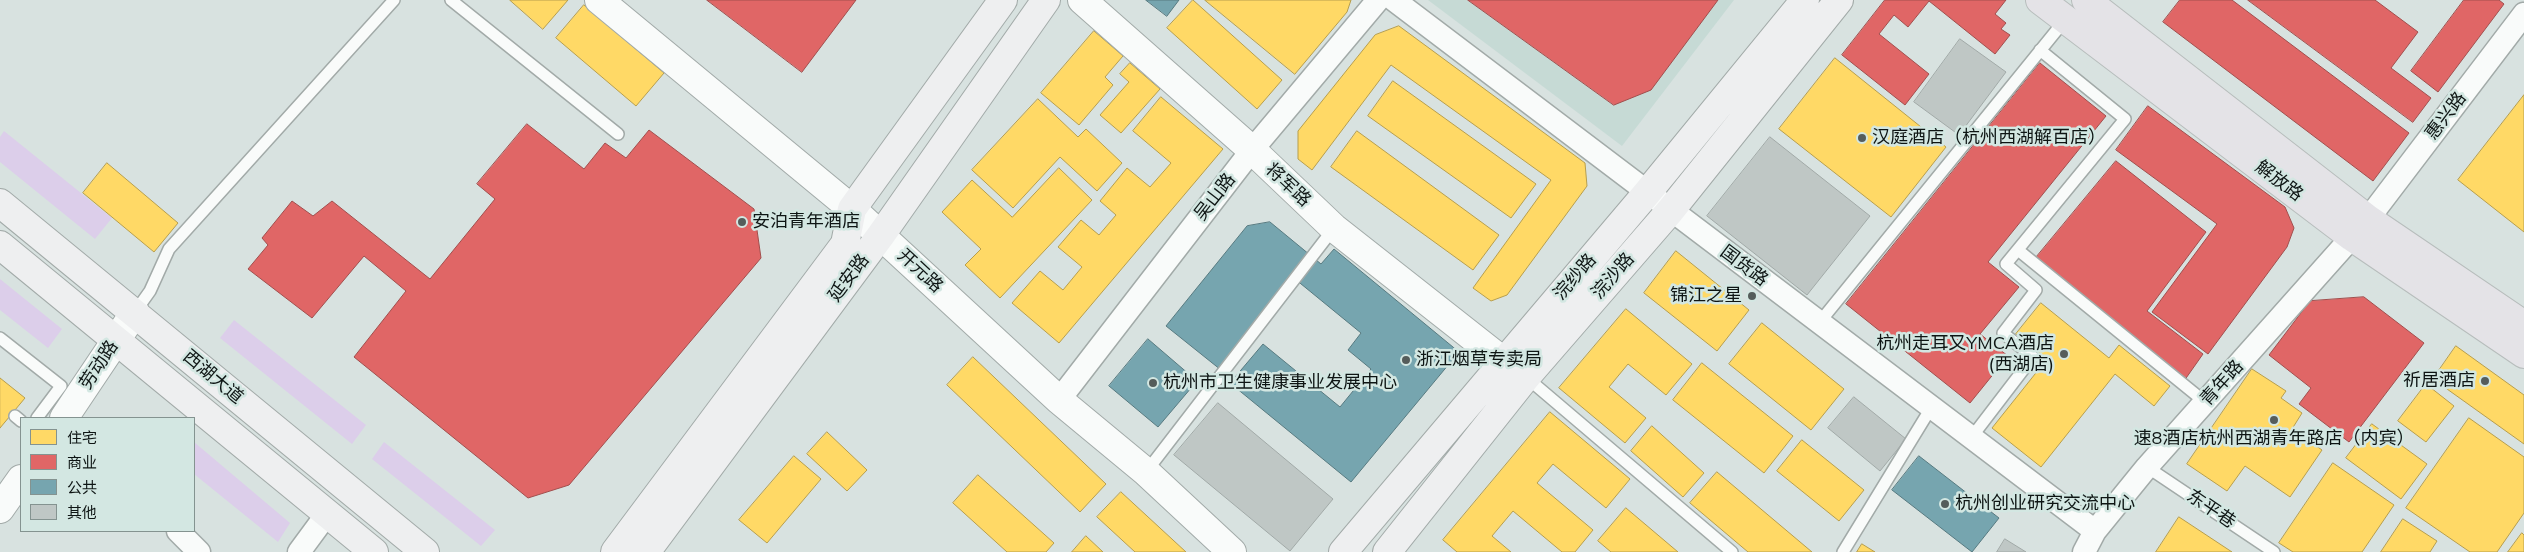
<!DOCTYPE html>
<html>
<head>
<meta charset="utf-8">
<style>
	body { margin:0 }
	#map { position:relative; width:2524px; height:552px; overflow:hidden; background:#d8e2e0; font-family:Mulish,"Noto Sans SC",sans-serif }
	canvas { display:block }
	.legend { position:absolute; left:20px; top:417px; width:175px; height:115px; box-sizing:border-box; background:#d3e7e2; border:1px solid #849390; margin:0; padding:6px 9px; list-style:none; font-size:15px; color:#0e1514 }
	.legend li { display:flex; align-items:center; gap:10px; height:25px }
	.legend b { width:25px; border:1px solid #849390 }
</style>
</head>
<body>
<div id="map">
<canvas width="2524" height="552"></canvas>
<ul class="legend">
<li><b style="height:14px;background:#ffd966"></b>住宅</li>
<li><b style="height:14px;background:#e06666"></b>商业</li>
<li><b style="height:14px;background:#76a5af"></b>公共</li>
<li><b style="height:14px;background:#bfc7c5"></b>其他</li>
</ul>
</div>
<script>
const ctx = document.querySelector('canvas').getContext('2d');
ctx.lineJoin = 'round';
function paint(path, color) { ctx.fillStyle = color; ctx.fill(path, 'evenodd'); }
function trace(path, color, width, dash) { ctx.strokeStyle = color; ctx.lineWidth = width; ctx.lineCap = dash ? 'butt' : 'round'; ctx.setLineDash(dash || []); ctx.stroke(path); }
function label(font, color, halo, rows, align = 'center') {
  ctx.font = font + ' Mulish,"Noto Sans SC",sans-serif'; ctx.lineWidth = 5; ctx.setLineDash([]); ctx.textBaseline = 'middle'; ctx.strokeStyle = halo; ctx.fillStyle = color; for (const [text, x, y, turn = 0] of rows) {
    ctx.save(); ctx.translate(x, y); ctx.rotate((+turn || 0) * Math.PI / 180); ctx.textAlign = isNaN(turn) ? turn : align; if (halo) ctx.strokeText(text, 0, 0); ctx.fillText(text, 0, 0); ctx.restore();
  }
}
const built = new Path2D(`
	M 1428,0 L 1734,0 L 1622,146 Z`);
const green = new Path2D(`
	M 4,131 L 112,218 L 95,239 L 0,162 L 0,137 Z
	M 0,279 L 62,329 L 48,348 L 0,310 Z
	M 234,320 L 366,425 L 352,444 L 220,338 Z
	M 194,442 L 290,523 L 278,542 L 194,474 Z
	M 384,442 L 495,530 L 481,546 L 372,459 Z`);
const homes = new Path2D(`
	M 510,0 L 568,0 L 543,29 Z
	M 1193,0 L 1282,80 L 1257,109 L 1167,28 Z
	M 1205,0 L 1351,0 L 1347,12 L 1295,74 Z
	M 584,5 L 664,73 L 636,106 L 556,38 Z
	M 1399,26 L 1585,163 L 1587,186 L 1507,295 L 1491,301 L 1473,288 L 1551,180 L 1391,65 L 1312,170 L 1298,159 L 1298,131 L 1375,35 Z
	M 1094,31 L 1123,56 L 1105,77 L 1113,85 L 1079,125 L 1041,93 Z
	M 1835,58 L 1946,147 L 1891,217 L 1779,129 Z
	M 1130,63 L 1160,89 L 1121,133 L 1100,115 L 1129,82 L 1120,74 Z
	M 1393,81 L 1536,184 L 1511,218 L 1368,116 Z
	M 2524,95 L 2524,232 L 2458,180 Z
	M 1161,97 L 1223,149 L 1059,343 L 1012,303 L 1040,271 L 1063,290 L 1082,267 L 1058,247 L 1081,220 L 1099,235 L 1116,215 L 1100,201 L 1127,168 L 1150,187 L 1171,163 L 1133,131 Z
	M 1038,99 L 1078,137 L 1086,129 L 1122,163 L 1097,191 L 1060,157 L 1013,208 L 972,170 Z
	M 1357,131 L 1499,235 L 1473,270 L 1331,167 Z
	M 107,163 L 178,223 L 154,252 L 83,193 Z
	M 1059,168 L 1092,200 L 1000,298 L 965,265 L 981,249 L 942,212 L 972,180 L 1012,217 Z
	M 1676,251 L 1749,310 L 1717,351 L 1644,293 Z
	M 2041,303 L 2109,358 L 2119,345 L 2170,386 L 2154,406 L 2115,374 L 2041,467 L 1992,428 L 2047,359 L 2016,334 Z
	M 1626,309 L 1692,364 L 1666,395 L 1628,364 L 1609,387 L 1646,418 L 1625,443 L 1559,388 Z
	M 1762,323 L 1844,389 L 1811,430 L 1729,364 Z
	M 2456,346 L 2524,395 L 2524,444 L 2433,379 Z
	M 973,357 L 1106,484 L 1080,512 L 947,385 Z
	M 1702,363 L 1793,436 L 1764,473 L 1673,400 Z
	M 2252,369 L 2286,391 L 2281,398 L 2302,413 L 2292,429 L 2322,450 L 2290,497 L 2245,466 L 2227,491 L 2187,464 Z
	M 0,378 L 25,398 L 0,428 Z
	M 2426,384 L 2454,406 L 2426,442 L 2398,421 Z
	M 1550,412 L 1630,479 L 1606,508 L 1553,464 L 1537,483 L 1593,530 L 1575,552 L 1562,552 L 1513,511 L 1492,536 L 1511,552 L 1457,552 L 1443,540 Z
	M 2469,418 L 2524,457 L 2524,513 L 2497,552 L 2470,552 L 2406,508 Z
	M 2372,424 L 2427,464 L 2401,499 L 2346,458 Z
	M 1652,426 L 1704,473 L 1683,497 L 1631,451 Z
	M 827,432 L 867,470 L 847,491 L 807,454 Z
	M 1802,440 L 1864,490 L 1839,521 L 1777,471 Z
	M 794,456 L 821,479 L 767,543 L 739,520 Z
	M 2333,463 L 2394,505 L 2362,552 L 2293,552 L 2279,543 Z
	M 1717,472 L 1812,552 L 1748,552 L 1690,503 Z
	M 978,475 L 1054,543 L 1046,552 L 1007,552 L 953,503 Z
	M 1121,492 L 1186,552 L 1135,552 L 1097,517 Z
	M 1626,508 L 1678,552 L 1611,552 L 1598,541 Z
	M 2179,517 L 2232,552 L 2156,552 Z
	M 2403,519 L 2437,541 L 2430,552 L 2381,552 Z
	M 2522,533 L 2524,535 L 2524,552 L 2508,552 Z
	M 1086,536 L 1103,552 L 1072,552 Z
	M 1862,544 L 1875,552 L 1857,552 Z`);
const shops = new Path2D(`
	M 707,0 L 856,0 L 802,72 Z
	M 1468,0 L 1718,0 L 1651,90 L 1614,105 Z
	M 1885,0 L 2006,0 L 1995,14 L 2006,23 L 2001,29 L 2010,35 L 1995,54 L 1929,1 L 1908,27 L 1894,15 L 1879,34 L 1929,74 L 1905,105 L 1842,55 Z
	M 2180,0 L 2232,0 L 2409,133 L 2373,181 L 2163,22 Z
	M 2248,0 L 2375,0 L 2418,32 L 2391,68 L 2431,98 L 2413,122 Z
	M 2464,0 L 2499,0 L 2504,4 L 2438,92 L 2411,71 Z
	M 2040,63 L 2106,116 L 1988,262 L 2019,287 L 1980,334 L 2008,356 L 1970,403 L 1846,304 Z
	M 2148,106 L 2285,207 L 2294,228 L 2287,247 L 2208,354 L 2152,312 L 2217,224 L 2116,150 Z
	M 527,124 L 584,169 L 605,143 L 626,158 L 649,130 L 754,209 L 761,258 L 569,485 L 528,498 L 354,357 L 406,291 L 364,256 L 312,318 L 248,269 L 268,245 L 262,238 L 292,201 L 313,216 L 332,201 L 430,279 L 495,199 L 477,184 Z
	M 2116,161 L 2206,232 L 2147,311 L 2203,354 L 2184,381 L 2034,260 Z
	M 2364,297 L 2424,343 L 2349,442 L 2299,404 L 2311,388 L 2269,355 L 2310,301 Z`);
const public = new Path2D(`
	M 1146,0 L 1179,0 L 1167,16 Z
	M 1270,222 L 1321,264 L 1334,249 L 1459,352 L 1351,482 L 1230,383 L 1263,344 L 1340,407 L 1371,369 L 1348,350 L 1361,333 L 1295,279 L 1221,370 L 1166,326 L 1247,226 Z
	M 1148,339 L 1197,381 L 1158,427 L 1109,386 Z
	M 1919,456 L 1999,518 L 1972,552 L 1892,490 Z`);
const building = new Path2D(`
	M 1960,39 L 2006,72 L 1959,135 L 1914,102 Z
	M 1770,137 L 1870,216 L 1807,295 L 1707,216 Z
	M 1854,397 L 1906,439 L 1880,471 L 1828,428 Z
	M 1218,403 L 1333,499 L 1290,551 L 1174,455 Z
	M 2005,539 L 2026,552 L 1997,552 Z`);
const service = new Path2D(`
	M 451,0 L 618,134
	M 2018,250 L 2205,402
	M 135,312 L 150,291 L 169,249 L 394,0
	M 1819,323 L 2065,20
	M 0,338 L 61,386 L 37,418
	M 1526,377 L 1732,552
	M 15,416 L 21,421
	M 1971,438 L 2033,357 L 2003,333 L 2036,290 L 2006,264 L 2125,119 L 2040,50
	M 2147,467 L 2274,552
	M 1146,472 L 1334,228
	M 1843,552 L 1931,408`);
const minor = new Path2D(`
	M 1394,0 L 2095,531
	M 1059,400 L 1252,150 L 1378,0
	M 178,531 L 199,552
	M 299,552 L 327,514
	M 2084,552 L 2095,531 L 2147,467 L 2368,219 L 2524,14`);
const tertiary = new Path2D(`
	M 599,0 L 852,209 L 1059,400 L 1146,472 L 1232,552
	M 1082,0 L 1252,150 L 1334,228 L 1503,361
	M 64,418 L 135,312
	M 0,509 L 21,479`);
const secondary = new Path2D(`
	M 0,203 L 425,552
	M 0,245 L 374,552
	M 615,552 L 845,244 L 852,209 L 1003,0
	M 646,552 L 881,235 L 1046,0
	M 1343,552 L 1647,193 L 1805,0
	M 1387,552 L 1526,377 L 1670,211 L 1839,0`);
const primary = new Path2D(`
	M 2040,0 L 2352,237 L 2524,354
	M 2086,0 L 2368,219 L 2524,325`);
const markers = [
	[1862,138,5,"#555d5b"],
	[742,222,5,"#555d5b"],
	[1752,296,5,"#555d5b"],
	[2064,354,5,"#555d5b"],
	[1406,360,5,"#555d5b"],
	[2485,381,5,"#555d5b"],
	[1153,383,5,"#555d5b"],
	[2274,420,5,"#555d5b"],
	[1945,504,5,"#555d5b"]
];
const streetNames = [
	["惠兴路",2446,116,-53],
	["解放路",2279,181,37],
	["将军路",1288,185,43],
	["吴山路",1215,197,-52],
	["国货路",1744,266,37],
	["开元路",920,271,43],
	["浣沙路",1613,276,-49],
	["浣纱路",1575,277,-49],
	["延安路",849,278,-53],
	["劳动路",99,365,-57],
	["西湖大道",213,377,40],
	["青年路",2222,383,-48],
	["东平巷",2211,509,34]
];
const poiNames = [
	["汉庭酒店（杭州西湖解百店）",1872,138],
	["安泊青年酒店",752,222],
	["锦江之星",1742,296,"right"],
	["杭州走耳又YMCA酒店",2054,344,"right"],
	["(西湖店)",2054,365,"right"],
	["浙江烟草专卖局",1416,360],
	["祈居酒店",2475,381,"right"],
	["杭州市卫生健康事业发展中心",1163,383],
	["速8酒店杭州西湖青年路店（内宾）",2274,439,"center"],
	["杭州创业研究交流中心",1955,504]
];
paint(built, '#c6dad5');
paint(green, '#dcceea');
paint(homes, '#ffd966');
trace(homes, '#b79e4d', 1);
paint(shops, '#e06666');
trace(shops, '#a14e4d', 1);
paint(public, '#76a5af');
trace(public, '#577a80', 1);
paint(building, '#bfc7c5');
trace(building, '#a1a9a7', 1);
trace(service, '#a2aaa8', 14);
trace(minor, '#a2aaa8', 25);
trace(tertiary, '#a2aaa8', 30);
trace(secondary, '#a2aaa8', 30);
trace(primary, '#b7bdbc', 30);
trace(service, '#f9fbfa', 11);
trace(minor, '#f9fbfa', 22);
trace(tertiary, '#f9fbfa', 28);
trace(secondary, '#eeeff0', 28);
trace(primary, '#e4e3e7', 28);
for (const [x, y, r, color] of markers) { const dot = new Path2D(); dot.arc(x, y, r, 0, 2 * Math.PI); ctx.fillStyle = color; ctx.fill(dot); trace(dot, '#d3e7e2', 2); }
label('18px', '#0e1514', '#d3e7e2', streetNames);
label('18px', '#0e1514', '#d3e7e2', poiNames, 'left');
</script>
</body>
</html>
